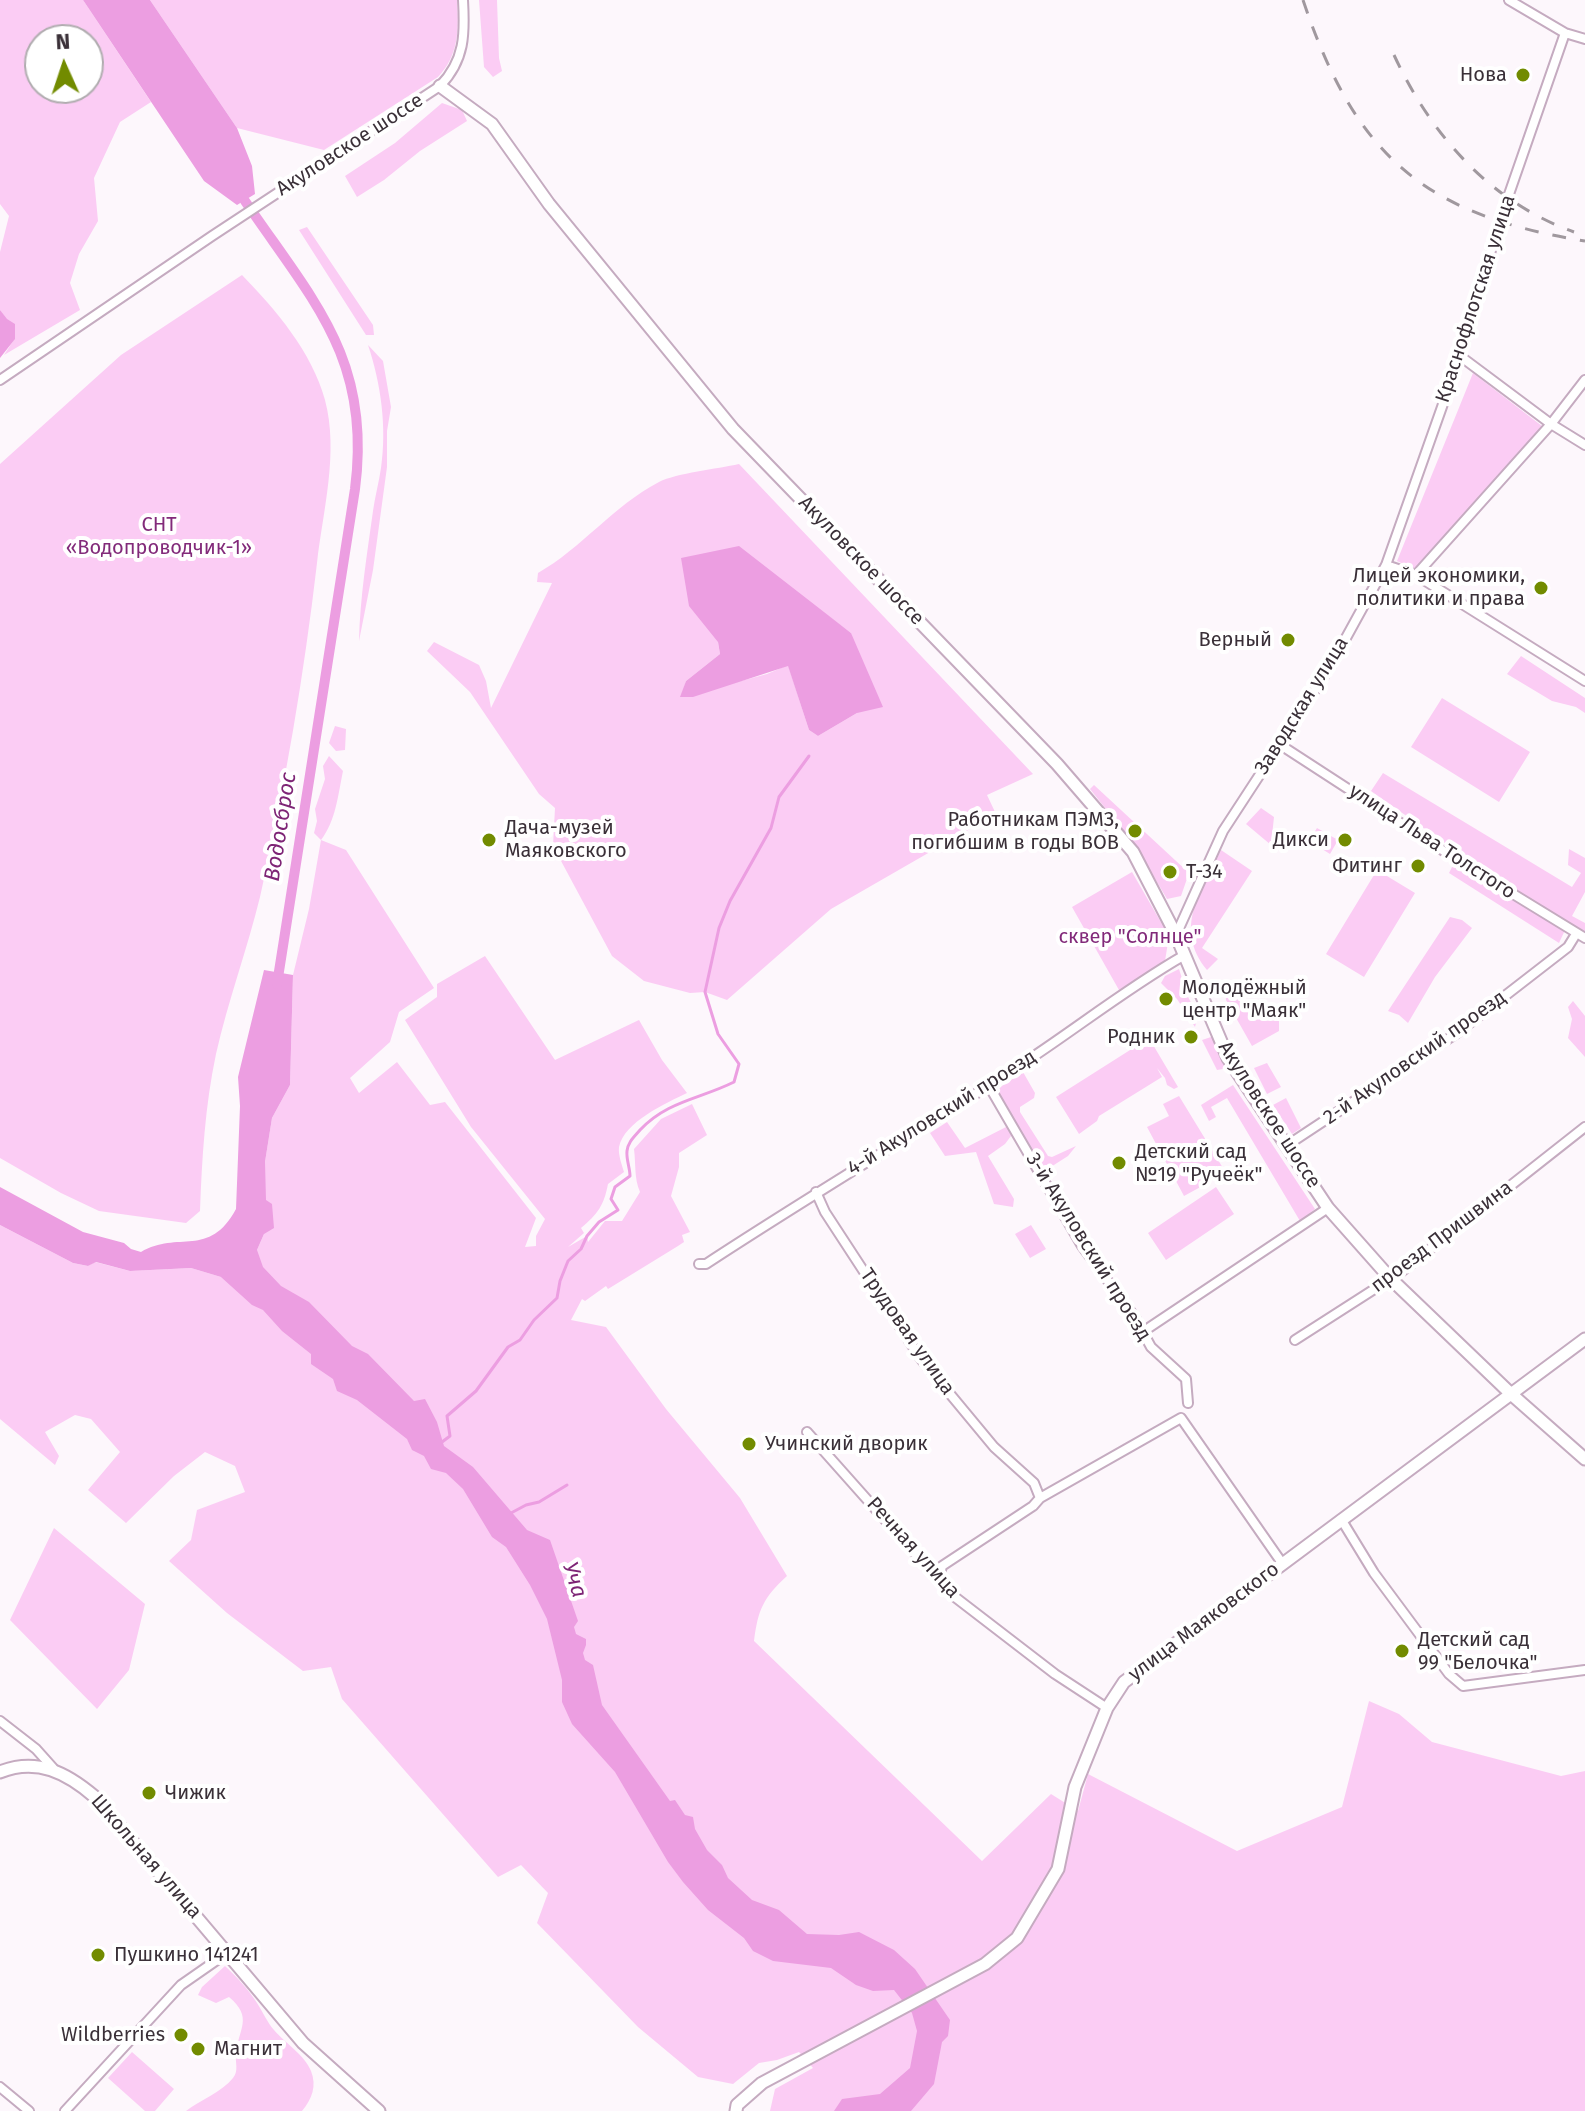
<!DOCTYPE html>
<html>
<head>
<meta charset="utf-8">
<style>
	body { margin:0 }
	#map { position:relative; width:1585px; height:2111px; overflow:hidden; background:#fdf7fc; font-family:"Fira Sans",sans-serif }
	canvas { display:block }
	.north { position:absolute; left:24px; top:24px; width:80px; height:80px; box-sizing:border-box; background:#fff; border:2px solid #b0acaf; border-radius:50%; rotate:357deg; font-size:22px; font-weight:700; line-height:32px; text-align:center; color:#3a3038 }
	.north::after { content:''; display:block; margin:auto; width:28px; height:36px; background:#728b00; clip-path:polygon(50% 0,100% 100%,50% 72%,0 100%) }
</style>
</head>
<body>
<div id="map">
<canvas width="1585" height="2111"></canvas>
<div class="north">N</div>
</div>
<script>
const ctx = document.querySelector('canvas').getContext('2d');
ctx.lineJoin = 'round';
function paint(path, color) { ctx.fillStyle = color; ctx.fill(path, 'evenodd'); }
function trace(path, color, width, dash) { ctx.strokeStyle = color; ctx.lineWidth = width; ctx.lineCap = dash ? 'butt' : 'round'; ctx.setLineDash(dash || []); ctx.stroke(path); }
function label(font, color, halo, rows, align = 'center') {
  ctx.font = font + ' "Fira Sans",sans-serif'; ctx.lineWidth = 8; ctx.setLineDash([]); ctx.textBaseline = 'middle'; ctx.strokeStyle = halo; ctx.fillStyle = color; for (const [text, x, y, turn = 0] of rows) {
    ctx.save(); ctx.translate(x, y); ctx.rotate((+turn || 0) * Math.PI / 180); ctx.textAlign = isNaN(turn) ? turn : align; if (halo) ctx.strokeText(text, 0, 0); ctx.fillText(text, 0, 0); ctx.restore();
  }
}
const green = new Path2D(`
	M 0,0 L 83,0 L 151,102 L 120,122 L 94,178 L 98,221 L 79,254 L 70,283 L 80,310 L 4,355 L 15,338 L 0,310 L 0,252 L 9,216 L 0,204 ZM 40,40 L 88,40 L 88,88 L 40,88 Z
	M 150,0 L 457,0 C 459,29 459,55 438,77 L 324,150 L 237,128 Z
	M 479,0 L 497,0 L 499,58 L 502,71 L 493,77 L 484,67 Z
	M 442,103 L 462,110 L 467,121 L 420,151 L 384,180 L 357,197 L 345,176 L 395,143 Z
	M 307,227 L 373,325 L 374,335 L 366,335 L 299,230 Z
	M 242,275 C 276,310 312,352 325,400 C 339,453 323,510 317,563 C 304,675 285,786 260,897 C 247,950 228,1001 216,1054 C 205,1106 202,1158 200,1211 L 186,1223 L 99,1211 L 61,1193 L 0,1158 L 0,464 L 121,355 Z
	M 368,345 L 383,361 L 391,407 L 387,431 L 387,467 L 373,570 L 359,641 C 360,598 367,554 373,511 C 375,496 379,482 381,468 C 387,427 381,384 368,345 Z
	M 1473,373 L 1542,426 L 1414,569 L 1397,561 Z
	M 739,464 L 1033,774 L 987,795 L 996,814 L 831,909 L 727,1000 L 705,992 L 690,993 L 644,981 L 612,956 L 553,846 L 555,808 L 539,794 L 470,692 L 427,651 L 434,642 L 479,665 L 486,681 L 491,708 L 552,583 L 537,582 L 538,573 C 582,548 613,506 659,482 C 677,473 717,469 739,464 ZM 820,610 L 851,633 L 857,713 L 818,736 L 809,730 L 788,665 L 767,674 L 681,697 L 686,681 L 720,654 L 718,642 Z
	M 1521,656 L 1585,698 L 1585,713 L 1576,707 L 1552,701 L 1507,674 Z
	M 1442,698 L 1530,752 L 1499,802 L 1411,747 Z
	M 335,726 L 346,729 L 345,750 L 336,751 L 329,743 Z
	M 329,756 L 343,771 C 338,795 336,820 321,840 L 346,850 L 434,988 L 399,1012 L 390,1042 L 350,1078 L 359,1093 L 397,1062 L 430,1105 L 445,1102 L 536,1218 L 525,1247 L 536,1246 L 536,1236 L 545,1219 L 471,1127 L 405,1020 L 437,997 L 437,984 L 485,956 L 555,1060 L 639,1020 L 662,1060 L 687,1093 C 666,1103 624,1122 619,1147 C 618,1155 622,1165 624,1172 L 608,1184 C 604,1205 598,1214 581,1228 L 584,1233 L 568,1247 L 587,1236 L 588,1242 L 605,1221 L 622,1221 L 640,1192 C 634,1178 636,1165 634,1149 L 661,1119 L 692,1104 L 707,1135 L 679,1153 L 679,1167 L 671,1196 L 690,1232 L 682,1235 L 684,1242 L 678,1246 L 608,1289 L 606,1286 L 585,1301 L 582,1299 L 571,1320 L 606,1327 L 666,1409 L 740,1498 L 787,1576 C 763,1598 758,1610 754,1641 L 982,1861 L 1051,1794 L 1078,1811 L 1088,1774 L 1237,1851 L 1342,1807 L 1369,1701 L 1399,1714 L 1432,1742 L 1561,1776 L 1585,1771 L 1585,2111 L 770,2111 L 775,2089 L 813,2068 L 799,2052 L 777,2060 L 759,2063 L 733,2084 L 698,2077 L 638,2027 L 537,1923 L 548,1893 L 521,1865 L 498,1877 L 342,1699 L 331,1667 L 303,1671 L 227,1613 L 169,1561 L 191,1540 L 197,1510 L 245,1492 L 235,1466 L 205,1452 L 174,1476 L 126,1523 L 88,1490 L 120,1452 L 91,1419 L 75,1415 L 45,1432 L 59,1456 L 55,1465 L 0,1419 L 0,1225 L 73,1263 L 88,1266 L 95,1262 L 130,1271 L 191,1268 L 221,1277 L 257,1250 L 264,1234 L 265,1162 L 272,1118 L 290,1085 L 293,975 L 309,909 L 321,840 L 314,833 L 317,821 L 315,809 L 325,779 L 323,766 Z
	M 1383,773 L 1572,887 L 1581,873 L 1568,865 L 1569,849 L 1585,858 L 1585,892 L 1572,916 L 1585,923 L 1585,931 L 1579,937 L 1566,928 L 1559,943 L 1449,873 L 1456,859 L 1550,917 L 1371,791 Z
	M 1094,785 L 1189,873 L 1181,896 L 1167,899 L 1136,847 L 1090,789 Z
	M 1261,808 L 1274,817 L 1271,845 L 1246,824 Z
	M 1317,828 L 1338,840 L 1330,854 L 1309,841 Z
	M 1221,850 L 1252,871 L 1202,948 L 1218,959 L 1207,970 C 1173,928 1201,891 1221,850 Z
	M 1377,870 L 1415,893 L 1364,977 L 1326,954 Z
	M 1132,872 L 1169,936 L 1165,961 L 1119,990 L 1072,907 Z
	M 1450,917 L 1462,920 L 1472,928 L 1435,977 L 1408,1023 L 1399,1015 L 1388,1011 Z
	M 1179,969 L 1188,997 L 1198,1015 L 1195,1027 L 1177,999 L 1161,983 L 1165,976 Z
	M 1225,988 L 1279,1021 L 1279,1031 L 1252,1046 L 1226,1000 Z
	M 1573,1001 L 1585,1016 L 1585,1057 L 1568,1038 L 1572,1019 L 1568,1007 Z
	M 1211,1037 L 1216,1040 L 1229,1068 L 1217,1070 L 1202,1040 Z
	M 1149,1038 L 1178,1087 L 1174,1089 L 1167,1085 L 1165,1078 L 1157,1068 L 1162,1077 L 1099,1116 L 1097,1121 L 1079,1134 L 1056,1097 Z
	M 1267,1063 L 1281,1087 L 1267,1094 L 1254,1068 Z
	M 1023,1072 L 1035,1093 L 1034,1098 L 1020,1107 L 1020,1112 L 1048,1156 L 1052,1157 L 1076,1146 L 1068,1156 L 1043,1172 L 999,1099 L 999,1088 Z
	M 1233,1085 L 1315,1209 L 1300,1221 L 1227,1098 L 1211,1107 L 1216,1117 L 1209,1121 L 1201,1105 Z
	M 1179,1096 L 1226,1173 L 1184,1196 L 1147,1127 L 1169,1116 L 1163,1104 Z
	M 1286,1098 L 1301,1128 L 1292,1134 L 1273,1105 Z
	M 947,1122 L 965,1148 L 1008,1126 L 1011,1136 L 1005,1144 L 988,1156 L 1014,1199 L 1013,1207 L 994,1204 L 976,1152 L 945,1156 L 930,1133 Z
	M 1216,1187 L 1234,1214 L 1166,1260 L 1148,1233 Z
	M 1031,1225 L 1046,1249 L 1030,1258 L 1015,1234 Z
	M 54,1528 L 145,1604 L 129,1670 L 97,1709 L 10,1620 Z
	M 225,1966 C 237,1977 248,1989 257,2003 C 263,2012 267,2022 274,2030 C 285,2043 305,2055 311,2071 C 317,2086 312,2099 302,2111 L 186,2111 C 200,2100 222,2092 233,2078 C 239,2071 235,2063 236,2054 C 238,2029 254,2018 229,1997 L 216,2003 L 198,1995 L 202,1987 Z
	M 132,2052 L 174,2089 L 155,2111 L 145,2111 L 108,2078 Z`);
const water = new Path2D(`
	M 83,0 L 150,0 L 237,128 L 252,166 L 255,194 L 237,205 L 204,181 Z
	M 0,310 L 7,319 L 15,324 L 15,339 L 0,358 Z
	M 739,546 L 851,633 L 883,707 L 857,713 L 818,736 L 809,730 L 788,666 L 693,697 L 680,697 L 686,681 L 720,654 L 718,642 L 689,606 L 681,558 Z
	M 264,970 L 293,975 L 290,1085 L 272,1118 L 265,1162 L 266,1200 L 272,1204 L 274,1228 L 264,1234 L 257,1250 L 263,1267 L 281,1286 L 309,1302 L 352,1346 L 368,1354 L 414,1401 L 425,1399 L 437,1422 L 444,1446 L 473,1467 L 527,1530 L 550,1540 L 578,1621 L 574,1627 L 576,1634 L 586,1639 L 586,1645 L 583,1653 L 585,1660 L 593,1665 L 602,1705 L 670,1801 L 675,1800 L 685,1815 L 693,1817 L 695,1829 L 707,1850 L 722,1865 L 728,1878 L 752,1900 L 779,1910 L 807,1934 L 839,1935 L 859,1932 L 894,1950 L 915,1969 L 950,2020 L 948,2036 L 942,2042 L 934,2084 L 911,2111 L 834,2111 L 842,2099 L 880,2094 L 910,2068 L 917,2031 L 912,2013 L 894,1990 L 873,1991 L 856,1985 L 831,1968 L 773,1961 L 753,1951 L 744,1938 L 708,1910 L 683,1882 L 668,1862 L 615,1772 L 572,1724 L 562,1702 L 562,1680 L 547,1619 L 530,1585 L 506,1547 L 492,1537 L 463,1489 L 446,1473 L 431,1469 L 424,1456 L 412,1450 L 407,1439 L 357,1400 L 337,1391 L 333,1379 L 311,1364 L 311,1354 L 282,1331 L 263,1310 L 252,1305 L 221,1277 L 191,1268 L 130,1271 L 96,1262 L 88,1266 L 73,1263 L 0,1225 L 0,1187 L 83,1232 L 124,1243 L 131,1249 L 141,1252 C 178,1230 209,1259 236,1209 L 240,1106 L 238,1077 Z`);
const stream = new Path2D(`
	M 442,1442 L 450,1436 L 447,1416 L 476,1391 L 508,1347 L 520,1340 L 534,1320 L 557,1298 L 560,1281 L 568,1261 L 581,1249 L 587,1236 L 599,1222 L 618,1210 L 611,1199 L 615,1187 L 630,1176 C 630,1168 626,1159 627,1151 C 628,1142 634,1137 640,1130 C 667,1101 700,1099 734,1082 L 739,1064 L 718,1034 L 705,992 L 719,928 L 730,901 L 771,828 L 779,797 L 809,756
	M 511,1513 L 526,1505 L 539,1502 L 567,1485`);
const canal = new Path2D(`
	M 245,201 C 313,301 372,359 355,489 L 277,984`);
const street = new Path2D(`
	M 1509,0 L 1565,33 L 1585,39
	M 1460,356 L 1551,424 L 1585,445
	M 0,380 L 212,236 L 440,86 C 465,60 465,34 463,0
	M 1386,565 L 1416,575 L 1551,424 L 1585,380
	M 1416,575 L 1585,681
	M 1279,744 L 1456,859 L 1585,938
	M 1176,935 L 1223,831 L 1330,667 L 1386,565 L 1460,356 L 1499,223 L 1565,33
	M 989,1086 L 1082,1246 L 1134,1316 L 1151,1347 L 1186,1379 L 1188,1403
	M 1286,1146 L 1457,1033 L 1568,947 L 1576,934
	M 816,1192 L 825,1212 L 921,1359 L 994,1447 L 1034,1483 L 1040,1498
	M 699,1264 L 706,1264 C 808,1197 913,1135 1016,1068 C 1072,1032 1124,990 1183,956
	M 1144,1331 L 1328,1208
	M 1295,1340 L 1401,1272 L 1585,1127
	M 807,1432 L 951,1594 L 1055,1674 L 1107,1708
	M 1341,1519 L 1374,1573 L 1449,1674 L 1463,1686 L 1585,1670
	M 939,1578 L 942,1566 L 1033,1506 L 1040,1498 L 1181,1418 L 1282,1563
	M 0,1721 L 36,1749 L 53,1768
	M 0,2087 L 29,2111
	M 65,2111 L 181,1985 L 227,1953`);
const secondary = new Path2D(`
	M 440,86 L 492,124 L 549,204 L 733,429 L 1057,764 L 1133,852 L 1176,935 L 1228,1058 L 1328,1208 L 1390,1278 L 1510,1393 L 1585,1459
	M 0,1772 C 37,1757 67,1773 95,1797 L 303,2043 L 379,2111
	M 736,2111 L 737,2105 L 762,2083 L 985,1964 L 1017,1938 L 1058,1869 L 1075,1787 L 1107,1708 L 1124,1682 L 1585,1339`);
const rail = new Path2D(`
	M 1303,0 C 1355,155 1423,215 1585,241
	M 1394,55 C 1431,135 1490,202 1574,232`);
const markers = [
	[1523,75,8,"#728b00"],
	[1541,588,8,"#728b00"],
	[1288,640,8,"#728b00"],
	[1135,831,8,"#728b00"],
	[489,840,8,"#728b00"],
	[1345,840,8,"#728b00"],
	[1418,866,8,"#728b00"],
	[1170,872,8,"#728b00"],
	[1166,999,8,"#728b00"],
	[1191,1037,8,"#728b00"],
	[1119,1163,8,"#728b00"],
	[749,1444,8,"#728b00"],
	[1402,1651,8,"#728b00"],
	[149,1793,8,"#728b00"],
	[98,1955,8,"#728b00"],
	[181,2035,8,"#728b00"],
	[198,2049,8,"#728b00"]
];
const poiNames = [
	["Нова",1507,75,"right"],
	["Лицей экономики,",1525,576,"right"],
	["политики и права",1525,599,"right"],
	["Верный",1272,640,"right"],
	["Работникам ПЭМЗ,",1119,820,"right"],
	["погибшим в годы ВОВ",1119,843,"right"],
	["Дача-музей",505,828],
	["Маяковского",505,851],
	["Дикси",1329,840,"right"],
	["Фитинг",1402,866,"right"],
	["Т-34",1186,872],
	["Молодёжный",1182,988],
	["центр \"Маяк\"",1182,1011],
	["Родник",1175,1037,"right"],
	["Детский сад",1135,1152],
	["№19 \"Ручеёк\"",1135,1175],
	["Учинский дворик",765,1444],
	["Детский сад",1418,1640],
	["99 \"Белочка\"",1418,1663],
	["Чижик",165,1793],
	["Пушкино 141241",114,1955],
	["Wildberries",165,2035,"right"],
	["Магнит",214,2049]
];
const streetNames = [
	["Акуловское шоссе",350,145,-33],
	["Краснофлотская улица",1476,299,-72],
	["Акуловское шоссе",861,561,46],
	["Заводская улица",1302,706,-58],
	["улица Льва Толстого",1432,842,33],
	["2-й Акуловский проезд",1415,1058,-35],
	["4-й Акуловский проезд",942,1113,-32],
	["Акуловское шоссе",1269,1115,57],
	["проезд Пришвина",1442,1237,-37],
	["3-й Акуловский проезд",1088,1247,58],
	["Трудовая улица",907,1332,55],
	["Речная улица",913,1548,48],
	["улица Маяковского",1204,1622,-37],
	["Школьная улица",146,1857,49]
];
const parkNames = [
	["СНТ",159,525],
	["«Водопроводчик-1»",159,548],
	["сквер \"Солнце\"",1130,937]
];
const waterNames = [
	["Водосброс",281,827,-81],
	["Уча",574,1580,72]
];
paint(green, '#fbccf4');
paint(water, '#ec9ee1');
trace(stream, '#ec9ee1', 3);
trace(canal, '#ec9ee1', 10);
trace(street, '#c5abc0', 12);
trace(secondary, '#c5abc0', 15);
trace(street, '#fff', 8);
trace(secondary, '#fff', 11);
trace(rail, '#a0989e', 3, [14, 14]);
for (const [x, y, r, color] of markers) { const dot = new Path2D(); dot.arc(x, y, r, 0, 2 * Math.PI); ctx.fillStyle = color; ctx.fill(dot); trace(dot, '#fff', 3); }
label('20px', '#3a3038', '#fff', poiNames, 'left');
label('20px', '#3a3038', '#fff', streetNames);
label('20px', '#822a7a', '#fff', parkNames);
label('italic 22px', '#7e2576', '#fff', waterNames);
</script>
</body>
</html>
